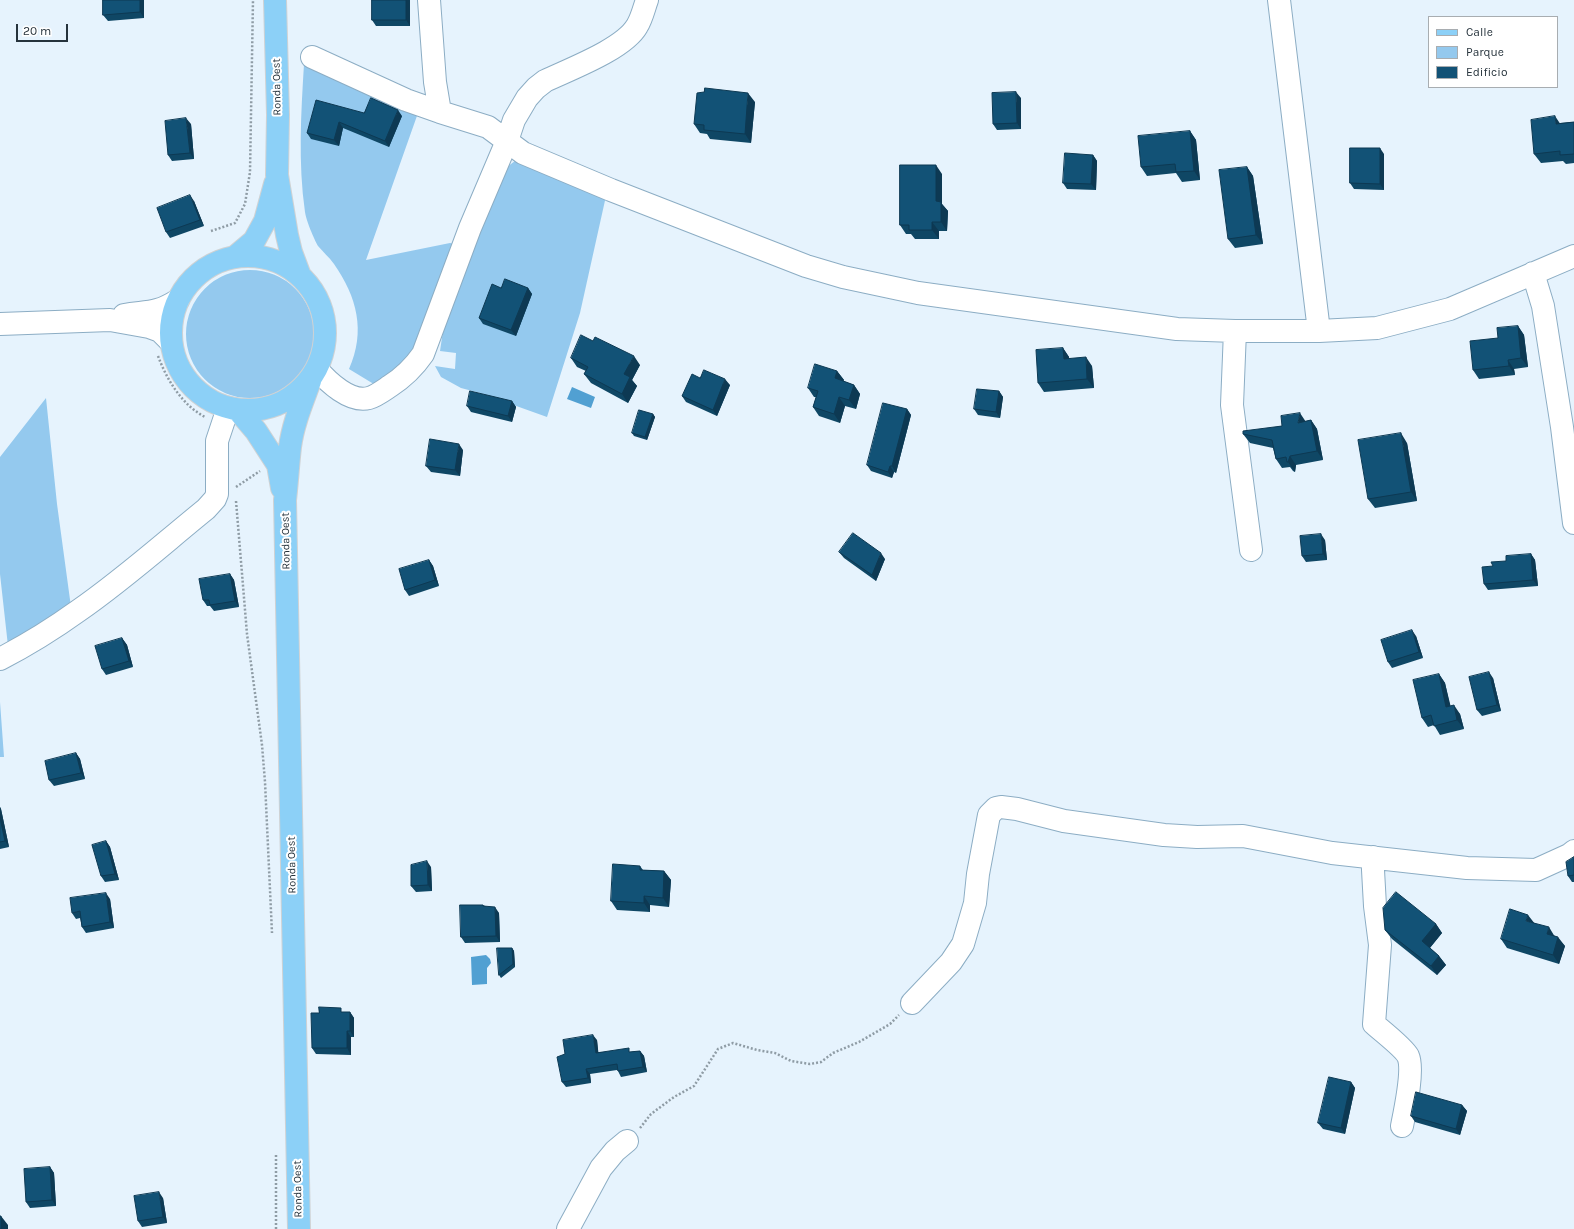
<!DOCTYPE html>
<html>
<head>
<meta charset="utf-8">
<style>
	body { margin:0 }
	#map { position:relative; width:1574px; height:1229px; overflow:hidden; background:#e6f3fd; font-family:Karla,sans-serif }
	canvas { display:block }
	.legend { position:absolute; left:1428px; top:16px; width:130px; height:72px; box-sizing:border-box; background:#fff; border:1px solid #a8adb1; margin:0; padding:5px 7px; list-style:none; font-size:12px; color:#26333c }
	.legend li { display:flex; align-items:center; gap:8px; height:20px }
	.legend b { width:20px; border:1px solid #a8adb1 }
	.scale { position:absolute; left:16px; top:24px; width:52px; height:18px; box-sizing:border-box; border:2px solid #26333c; border-top:0; padding-left:5px; font-size:12px; line-height:14px; white-space:nowrap; color:#26333c; -webkit-text-stroke:3px #fff; paint-order:stroke }
</style>
</head>
<body>
<div id="map">
<canvas width="1574" height="1229"></canvas>
<ul class="legend">
<li><b style="height:5px;background:#8cd0f7"></b>Calle</li>
<li><b style="height:11px;background:#94c9ee"></b>Parque</li>
<li><b style="height:11px;background:#125276"></b>Edificio</li>
</ul>
<div class="scale">20 m</div>
</div>
<script>
const ctx = document.querySelector('canvas').getContext('2d');
ctx.lineJoin = 'round';
function paint(path, color) { ctx.fillStyle = color; ctx.fill(path, 'evenodd'); }
function trace(path, color, width, dash) { ctx.strokeStyle = color; ctx.lineWidth = width; ctx.lineCap = dash ? 'butt' : 'round'; ctx.setLineDash(dash || []); ctx.stroke(path); }
function label(font, color, halo, rows, align = 'center') {
  ctx.font = font + ' Karla,sans-serif'; ctx.lineWidth = 4; ctx.setLineDash([]); ctx.textBaseline = 'middle'; ctx.strokeStyle = halo; ctx.fillStyle = color; for (const [text, x, y, turn = 0] of rows) {
    ctx.save(); ctx.translate(x, y); ctx.rotate((+turn || 0) * Math.PI / 180); ctx.textAlign = isNaN(turn) ? turn : align; if (halo) ctx.strokeText(text, 0, 0); ctx.fillText(text, 0, 0); ctx.restore();
  }
}
const green = new Path2D(`
	M 304,64 L 418,113 L 366,260 L 450,243 L 455,244 L 410,359 L 377,386 L 349,369 C 366,331 357,297 334,264 C 329,257 323,252 318,246 C 314,239 306,220 305,212 C 298,163 301,113 304,64 Z
	M 515,161 L 606,196 L 580,313 L 547,417 L 480,393 L 461,388 L 441,377 L 435,366 L 455,369 L 456,353 L 440,351 L 443,331 L 503,173 L 507,167 Z
	M186 334a64 64 0 1 1 128 0a64 64 0 1 1-128 0Z
	M 46,398 L 57,504 L 71,607 L 8,646 L 0,574 L 0,457 Z
	M 0,702 L 4,757 L 0,757 Z`);
const water = new Path2D(`
	M 572,387 L 595,397 L 591,408 L 567,399 Z
	M 486,955 L 490,959 L 491,963 L 487,968 L 487,984 L 472,985 L 471,957 Z`);
const path = new Path2D(`
	M 211,231 L 235,223 L 245,204 L 250,172 L 253,0
	M 158,356 C 167,380 182,405 205,417
	M 236,487 L 260,471
	M 236,501 L 247,634 L 262,745 L 265,782 L 272,933
	M 640,1128 L 651,1114 L 674,1097 L 694,1086 L 718,1049 L 733,1043 L 757,1050 L 775,1053 L 791,1061 L 810,1064 L 821,1062 L 833,1053 L 859,1042 L 890,1024 L 899,1015
	M 276,1229 L 276,1154`);
const minor = new Path2D(`
	M 429,0 L 435,82 L 440,112 L 488,127 L 523,153 L 611,190 L 806,266 L 843,277 L 918,293 L 1177,329 L 1235,331 L 1319,331 L 1377,328 L 1450,309 L 1574,256
	M 1279,0 L 1319,331
	M 312,57 L 406,100 L 440,112
	M 1533,273 L 1543,306 L 1562,427 L 1574,523
	M 124,315 C 149,311 156,314 178,300
	M 0,324 L 110,320 L 149,327 L 160,331 L 171,342
	M 1235,331 L 1232,405 L 1251,550
	M 317,369 C 328,382 350,403 369,398 C 376,396 384,390 390,386 C 404,377 414,367 423,354 L 470,228 L 507,141 L 514,120 L 527,98 L 536,88 L 545,81 C 570,69 624,49 637,26 C 642,18 644,8 647,0
	M 0,659 C 27,645 53,629 78,611 C 123,580 164,543 206,509 L 215,499 L 217,494 L 217,441 L 228,408
	M 1373,857 L 1373,870 L 1375,906 L 1380,945 L 1374,1024 C 1381,1030 1404,1048 1408,1056 C 1414,1069 1405,1111 1402,1126
	M 912,1003 L 951,962 L 963,944 L 975,903 L 978,874 L 989,815 L 996,808 L 1001,807 L 1017,809 L 1064,821 L 1164,835 L 1197,837 L 1243,836 L 1332,853 L 1467,868 L 1536,870 L 1569,855 L 1574,851
	M 568,1229 L 601,1168 L 615,1151 L 627,1141`);
const major = new Path2D(`
	M 275,0 L 278,115 L 277,175 L 287,235 L 291,252 L 300,276
	M171 333a77 77 0 1 1 154 0a77 77 0 1 1-154 0Z
	M 235,257 L 254,241 L 265,221 L 275,184
	M 238,410 L 256,431 L 278,465 L 282,488
	M 299,1229 L 285,500 C 287,483 288,465 290,447 C 293,424 302,403 310,381`);
const wall = new Path2D(`
	M 144,0 L 144,18 L 108,21 L 103,15 Z
	M 372,0 L 410,0 L 410,26 L 376,26 L 372,20 Z
	M 1021,98 L 1021,129 L 997,130 L 993,124 Z
	M 755,102 L 751,143 L 710,139 L 707,134 L 700,133 L 694,124 Z
	M 364,113 L 402,116 L 389,147 L 343,128 L 339,146 L 311,139 L 307,133 Z
	M 1574,122 L 1574,163 L 1566,164 L 1563,161 L 1541,163 L 1534,154 L 1560,123 Z
	M 191,124 L 194,159 L 172,161 L 168,155 Z
	M 1190,131 L 1196,140 L 1200,180 L 1182,182 L 1176,173 L 1147,176 L 1141,167 Z
	M 1384,154 L 1384,190 L 1354,189 L 1350,183 Z
	M 1093,155 L 1097,161 L 1096,190 L 1067,189 L 1063,183 Z
	M 1247,167 L 1253,176 L 1263,244 L 1235,248 L 1228,239 Z
	M 942,174 L 942,204 L 948,211 L 947,231 L 939,231 L 939,239 L 915,239 L 911,234 L 906,234 L 900,225 Z
	M 194,201 L 204,226 L 170,238 L 166,232 Z
	M 501,288 L 528,288 L 532,294 L 516,336 L 483,324 L 479,318 Z
	M 1518,326 L 1524,335 L 1528,367 L 1514,369 L 1515,375 L 1479,379 L 1473,370 L 1498,338 Z
	M 1063,348 L 1069,357 L 1069,358 L 1092,366 L 1094,388 L 1044,392 L 1038,383 Z
	M 571,358 L 640,365 L 632,380 L 637,386 L 628,403 L 591,383 L 584,374 L 586,371 L 577,367 Z
	M 837,371 L 844,380 L 843,381 L 854,385 L 860,394 L 856,409 L 845,406 L 840,423 L 819,416 L 813,407 L 816,397 L 814,397 L 808,388 Z
	M 700,378 L 730,385 L 717,416 L 686,402 L 682,396 Z
	M 999,391 L 1003,397 L 1000,418 L 978,415 L 974,409 Z
	M 512,401 L 516,407 L 512,422 L 471,412 L 467,406 Z
	M 907,409 L 911,415 L 896,473 L 894,472 L 892,478 L 871,471 L 867,465 Z
	M 653,414 L 655,417 L 647,440 L 634,436 L 632,433 Z
	M 1311,420 L 1317,429 L 1323,460 L 1296,465 L 1295,472 L 1293,471 L 1290,467 L 1282,468 L 1276,459 L 1273,448 L 1250,443 L 1243,434 Z
	M 1407,443 L 1417,501 L 1375,508 L 1368,499 Z
	M 463,450 L 460,476 L 431,472 L 426,466 Z
	M 1325,540 L 1327,560 L 1306,562 L 1302,556 Z
	M 839,552 L 885,559 L 876,581 L 844,558 Z
	M 1531,554 L 1535,560 L 1538,586 L 1488,590 L 1484,584 L 1493,566 L 1506,561 Z
	M 429,560 L 433,566 L 439,586 L 409,596 L 405,590 Z
	M 230,574 L 234,580 L 239,607 L 214,611 L 210,606 L 207,606 L 203,600 Z
	M 1416,636 L 1423,658 L 1392,668 L 1388,662 Z
	M 122,638 L 127,645 L 133,667 L 106,675 L 102,669 Z
	M 1439,674 L 1445,683 L 1450,706 L 1460,714 L 1464,729 L 1440,735 L 1434,725 L 1428,727 L 1422,718 Z
	M 1493,678 L 1501,711 L 1482,716 L 1477,710 Z
	M 76,753 L 80,759 L 85,779 L 54,786 L 49,780 Z
	M 0,807 L 1,809 L 9,847 L 0,849 Z
	M 106,841 L 110,847 L 119,880 L 105,882 L 101,876 Z
	M 1574,857 L 1574,882 L 1572,882 L 1568,876 L 1573,859 Z
	M 640,866 L 643,870 L 664,871 L 671,880 L 669,907 L 650,905 L 650,912 L 617,910 L 611,901 Z
	M 431,867 L 432,891 L 416,892 L 411,886 Z
	M 110,899 L 114,928 L 86,933 L 82,927 L 80,918 L 76,919 L 72,913 Z
	M 483,905 L 499,913 L 500,942 L 465,943 L 461,937 Z
	M 1534,923 L 1555,936 L 1565,946 L 1559,964 L 1507,948 L 1501,939 Z
	M 1436,924 L 1442,933 L 1430,948 L 1439,956 L 1446,965 L 1437,975 L 1392,939 L 1385,930 Z
	M 512,948 L 514,951 L 515,967 L 501,978 L 499,975 Z
	M 343,1012 L 350,1012 L 354,1018 L 354,1037 L 351,1037 L 351,1055 L 316,1054 L 312,1048 Z
	M 597,1040 L 598,1052 L 631,1052 L 640,1051 L 644,1056 L 647,1072 L 621,1077 L 618,1071 L 617,1070 L 590,1074 L 591,1083 L 566,1087 L 562,1082 L 565,1054 Z
	M 1351,1082 L 1355,1088 L 1345,1134 L 1323,1129 L 1318,1123 Z
	M 1462,1105 L 1467,1111 L 1460,1135 L 1415,1122 L 1411,1116 Z
	M 50,1167 L 54,1173 L 56,1206 L 30,1208 L 26,1202 Z
	M 163,1198 L 167,1223 L 142,1227 L 138,1221 Z`);
const shadedWall = new Path2D(`
	M 140,0 L 144,0 L 144,18 L 140,12 Z
	M 406,0 L 410,0 L 410,26 L 406,20 Z
	M 1016,92 L 1021,98 L 1021,129 L 1017,123 Z
	M 748,93 L 755,102 L 751,143 L 745,134 Z
	M 398,110 L 402,116 L 389,147 L 385,141 Z
	M 1555,116 L 1561,125 L 1556,124 Z
	M 186,118 L 191,124 L 194,159 L 190,153 Z
	M 339,122 L 343,128 L 339,146 L 334,140 Z
	M 1190,131 L 1196,140 L 1200,180 L 1194,171 Z
	M 1380,148 L 1384,154 L 1384,190 L 1380,184 Z
	M 1093,155 L 1097,161 L 1096,190 L 1091,184 Z
	M 936,165 L 942,174 L 942,204 L 948,211 L 947,231 L 941,222 L 936,201 Z
	M 1247,167 L 1253,176 L 1263,244 L 1256,235 Z
	M 190,195 L 194,201 L 204,226 L 200,220 Z
	M 932,222 L 939,231 L 939,239 L 932,230 Z
	M 528,288 L 532,294 L 516,336 L 511,330 Z
	M 1518,326 L 1524,335 L 1528,367 L 1521,358 Z
	M 1063,348 L 1069,357 L 1070,368 L 1064,359 Z
	M 634,356 L 640,365 L 632,380 L 637,386 L 628,403 L 622,394 L 624,374 Z
	M 1086,357 L 1092,366 L 1094,388 L 1087,379 Z
	M 1508,360 L 1514,369 L 1515,375 L 1509,366 Z
	M 837,371 L 844,380 L 841,387 L 835,378 Z
	M 725,379 L 730,385 L 717,416 L 713,410 Z
	M 854,385 L 860,394 L 856,409 L 849,400 Z
	M 999,391 L 1003,397 L 1000,418 L 996,412 Z
	M 839,397 L 845,406 L 840,423 L 834,414 Z
	M 512,401 L 516,407 L 512,422 L 508,416 Z
	M 907,409 L 911,415 L 896,473 L 892,466 Z
	M 1300,413 L 1306,422 L 1298,423 Z
	M 653,414 L 655,417 L 647,440 L 645,437 Z
	M 1311,420 L 1317,429 L 1323,460 L 1317,451 Z
	M 1401,433 L 1407,443 L 1417,501 L 1411,492 Z
	M 459,444 L 463,450 L 460,476 L 455,470 Z
	M 1290,456 L 1296,465 L 1295,472 L 1288,462 Z
	M 890,466 L 894,472 L 892,478 L 888,472 Z
	M 1321,534 L 1325,540 L 1327,560 L 1323,554 Z
	M 881,553 L 885,559 L 876,581 L 872,575 Z
	M 1531,554 L 1535,560 L 1538,586 L 1533,580 Z
	M 429,560 L 433,566 L 439,586 L 435,580 Z
	M 230,574 L 234,580 L 239,607 L 235,601 Z
	M 1412,630 L 1416,636 L 1423,658 L 1419,652 Z
	M 122,638 L 127,645 L 133,667 L 129,661 Z
	M 1489,672 L 1493,678 L 1501,711 L 1497,705 Z
	M 1439,674 L 1445,683 L 1453,716 L 1446,707 Z
	M 1454,705 L 1460,714 L 1464,729 L 1457,720 Z
	M 76,753 L 80,759 L 85,779 L 81,773 Z
	M 0,807 L 1,809 L 9,847 L 5,841 L 0,818 Z
	M 106,841 L 110,847 L 119,880 L 115,874 Z
	M 427,861 L 431,867 L 432,891 L 428,885 Z
	M 664,871 L 671,880 L 669,907 L 663,898 Z
	M 106,893 L 110,899 L 114,928 L 110,922 Z
	M 644,896 L 650,905 L 650,912 L 644,903 Z
	M 495,907 L 499,913 L 500,942 L 496,936 Z
	M 1528,915 L 1535,924 L 1526,921 Z
	M 1436,924 L 1442,933 L 1428,950 L 1422,941 Z
	M 1549,927 L 1555,937 L 1547,934 Z
	M 1558,937 L 1565,946 L 1559,964 L 1553,955 Z
	M 512,948 L 514,951 L 515,967 L 513,964 Z
	M 1439,956 L 1446,965 L 1437,975 L 1431,966 Z
	M 350,1012 L 354,1018 L 354,1037 L 350,1031 Z
	M 347,1031 L 351,1037 L 351,1055 L 347,1048 Z
	M 593,1035 L 597,1040 L 599,1058 L 596,1053 Z
	M 640,1051 L 644,1056 L 647,1072 L 643,1067 Z
	M 586,1069 L 590,1074 L 591,1083 L 588,1078 Z
	M 1351,1082 L 1355,1088 L 1345,1134 L 1341,1128 Z
	M 1462,1105 L 1467,1111 L 1460,1135 L 1456,1129 Z
	M 50,1167 L 54,1173 L 56,1206 L 52,1200 Z
	M 159,1192 L 163,1198 L 167,1223 L 163,1217 Z
	M 1,1216 L 8,1225 L 8,1229 L 1,1229 Z`);
const building = new Path2D(`
	M 103,0 L 140,0 L 140,12 L 103,15 Z
	M 372,0 L 406,0 L 406,20 L 372,20 Z
	M 705,88 L 748,93 L 745,134 L 704,130 L 704,125 L 694,124 L 697,93 L 704,92 Z
	M 1016,92 L 1017,123 L 993,124 L 992,93 Z
	M 371,98 L 398,110 L 385,141 L 339,122 L 334,140 L 307,133 L 316,100 L 364,113 Z
	M 1555,116 L 1556,124 L 1574,122 L 1574,154 L 1560,155 L 1560,151 L 1534,154 L 1531,120 Z
	M 186,118 L 190,153 L 168,155 L 165,121 Z
	M 1190,131 L 1194,171 L 1176,172 L 1175,164 L 1141,167 L 1138,136 Z
	M 1350,148 L 1380,148 L 1380,184 L 1350,183 Z
	M 1065,153 L 1093,155 L 1091,184 L 1063,183 Z
	M 900,165 L 936,165 L 936,201 L 941,202 L 941,222 L 932,222 L 932,230 L 909,230 L 909,225 L 900,225 Z
	M 1247,167 L 1256,235 L 1228,239 L 1219,170 Z
	M 190,195 L 200,220 L 166,232 L 157,208 Z
	M 505,279 L 528,288 L 511,330 L 479,318 L 492,284 L 501,288 Z
	M 1518,326 L 1521,358 L 1508,360 L 1509,366 L 1473,370 L 1470,341 L 1498,338 L 1497,328 Z
	M 581,335 L 593,341 L 595,337 L 634,356 L 624,374 L 630,377 L 622,394 L 584,374 L 588,367 L 571,358 Z
	M 1063,348 L 1064,359 L 1086,357 L 1087,379 L 1038,383 L 1036,350 Z
	M 815,364 L 837,371 L 835,378 L 854,385 L 849,400 L 839,397 L 834,414 L 813,407 L 818,391 L 808,388 Z
	M 704,370 L 725,379 L 713,410 L 682,396 L 692,374 L 700,378 Z
	M 977,389 L 999,391 L 996,412 L 974,409 Z
	M 470,391 L 512,401 L 508,416 L 467,406 Z
	M 883,403 L 907,409 L 892,466 L 890,466 L 888,472 L 867,465 Z
	M 639,410 L 653,414 L 645,437 L 632,433 Z
	M 1300,413 L 1298,423 L 1311,420 L 1317,451 L 1290,456 L 1288,462 L 1287,462 L 1286,457 L 1276,459 L 1272,440 L 1243,434 L 1243,431 L 1282,426 L 1281,416 Z
	M 1401,433 L 1411,492 L 1368,499 L 1358,440 Z
	M 430,439 L 459,444 L 455,470 L 426,466 Z
	M 853,533 L 881,553 L 872,575 L 839,552 Z
	M 1321,534 L 1323,554 L 1302,556 L 1300,536 Z
	M 1531,554 L 1533,580 L 1484,584 L 1482,567 L 1493,566 L 1491,562 L 1506,561 L 1506,556 Z
	M 429,560 L 435,580 L 405,590 L 399,569 Z
	M 230,574 L 235,601 L 210,605 L 209,600 L 203,600 L 199,579 Z
	M 1412,630 L 1419,652 L 1388,662 L 1381,640 Z
	M 122,638 L 129,661 L 102,669 L 95,646 Z
	M 1489,672 L 1497,705 L 1477,710 L 1469,677 Z
	M 1439,674 L 1446,707 L 1454,705 L 1457,720 L 1434,726 L 1431,715 L 1422,718 L 1413,680 Z
	M 76,753 L 81,773 L 49,780 L 45,761 Z
	M 0,818 L 5,841 L 0,842 Z
	M 106,841 L 115,874 L 101,876 L 92,845 Z
	M 1574,857 L 1574,875 L 1568,876 L 1566,862 Z
	M 427,861 L 428,885 L 411,886 L 411,865 Z
	M 613,864 L 640,866 L 640,870 L 664,871 L 663,898 L 644,896 L 644,903 L 611,901 Z
	M 1396,892 L 1436,924 L 1422,941 L 1439,956 L 1431,966 L 1385,930 L 1383,908 Z
	M 106,893 L 110,922 L 82,927 L 80,911 L 72,913 L 70,898 Z
	M 460,905 L 483,905 L 483,906 L 495,907 L 496,936 L 461,937 Z
	M 1510,909 L 1528,915 L 1526,921 L 1549,927 L 1547,934 L 1558,937 L 1553,955 L 1501,939 Z
	M 497,948 L 512,948 L 513,964 L 499,975 Z
	M 319,1007 L 341,1008 L 341,1012 L 350,1012 L 350,1031 L 347,1031 L 347,1048 L 312,1048 L 311,1013 L 319,1013 Z
	M 593,1035 L 596,1053 L 629,1048 L 629,1052 L 640,1051 L 643,1067 L 618,1071 L 617,1064 L 586,1069 L 588,1078 L 562,1082 L 557,1057 L 565,1054 L 563,1040 Z
	M 1329,1077 L 1351,1082 L 1341,1128 L 1318,1123 Z
	M 1416,1092 L 1462,1105 L 1456,1129 L 1411,1116 Z
	M 50,1167 L 52,1200 L 26,1202 L 24,1169 Z
	M 159,1192 L 163,1217 L 138,1221 L 134,1196 Z
	M 0,1216 L 1,1216 L 1,1229 L 0,1229 Z`);
const streetNames = [
	["Ronda Oest",277,87,-91],
	["Ronda Oest",286,541,-91],
	["Ronda Oest",292,865,-91],
	["Ronda Oest",298,1189,-91]
];
paint(green, '#94c9ee');
paint(water, '#51a0d2');
trace(minor, '#8cadc4', 24);
trace(major, '#cfd2d4', 24);
trace(path, '#8f9ca5', 2.5, [2, 2]);
trace(minor, '#fff', 22);
trace(major, '#8cd0f7', 22);
paint(wall, '#0f4765');
paint(shadedWall, '#0d3953');
paint(building, '#125276');
trace(building, '#0d3953', 1);
label('11px', '#26333c', '#fff', streetNames);
</script>
</body>
</html>
